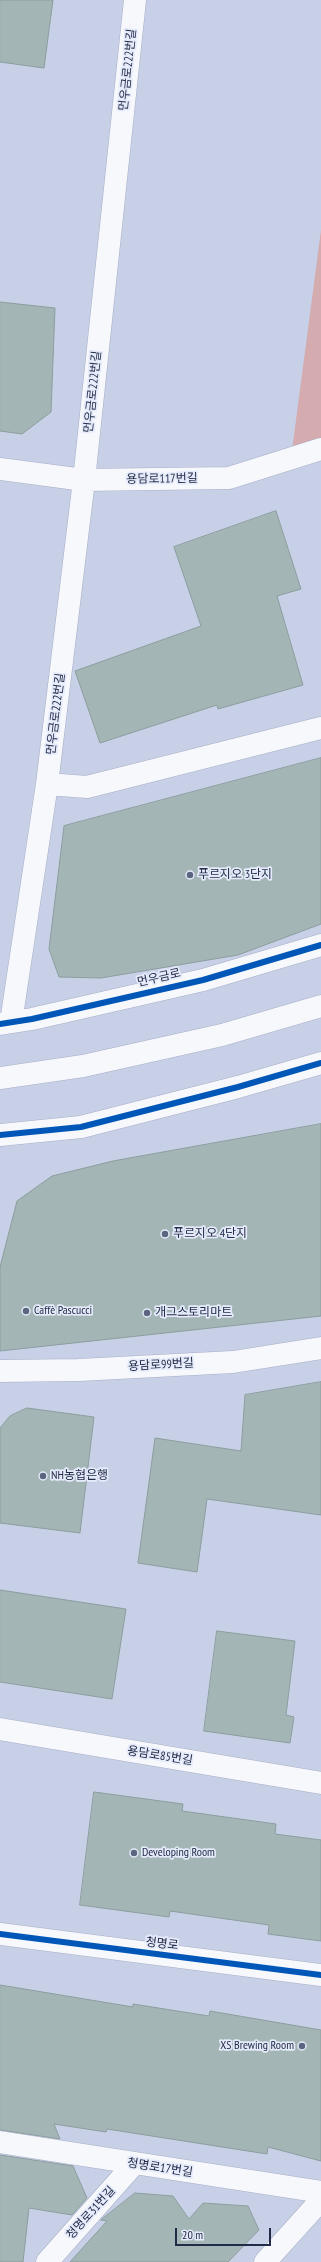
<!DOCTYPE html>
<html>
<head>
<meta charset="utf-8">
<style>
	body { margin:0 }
	#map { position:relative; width:321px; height:2262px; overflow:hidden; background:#c8d0e8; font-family:"PT Sans Narrow",sans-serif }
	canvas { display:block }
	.scale { position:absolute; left:175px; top:2228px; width:96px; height:18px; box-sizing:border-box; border:2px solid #222b48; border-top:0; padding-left:5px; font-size:12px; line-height:14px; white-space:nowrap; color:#222b48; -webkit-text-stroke:3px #e5ebfa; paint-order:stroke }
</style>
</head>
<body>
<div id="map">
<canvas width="321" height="2262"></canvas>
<div class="scale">20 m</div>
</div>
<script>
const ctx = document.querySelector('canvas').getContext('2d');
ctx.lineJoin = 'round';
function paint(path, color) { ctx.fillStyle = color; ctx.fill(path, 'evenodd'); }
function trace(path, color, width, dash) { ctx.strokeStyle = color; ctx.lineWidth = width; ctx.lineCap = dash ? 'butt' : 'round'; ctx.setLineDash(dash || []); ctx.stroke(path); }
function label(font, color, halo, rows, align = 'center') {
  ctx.font = font + ' "PT Sans Narrow","Noto Sans KR",sans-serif'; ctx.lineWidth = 3.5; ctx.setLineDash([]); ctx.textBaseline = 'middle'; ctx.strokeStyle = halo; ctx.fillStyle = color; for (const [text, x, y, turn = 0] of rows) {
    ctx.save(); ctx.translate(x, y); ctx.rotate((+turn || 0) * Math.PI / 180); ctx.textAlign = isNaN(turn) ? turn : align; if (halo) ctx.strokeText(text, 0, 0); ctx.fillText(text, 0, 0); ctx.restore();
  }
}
const green = new Path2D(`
	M 321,230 L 321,449 L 291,458 Z`);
const building = new Path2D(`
	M 0,0 L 53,0 L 44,68 L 0,62 Z
	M 0,302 L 55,308 L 51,412 L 22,434 L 0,431 Z
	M 276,511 L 301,589 L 277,596 L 303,685 L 218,709 L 217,705 L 100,743 L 75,671 L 201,626 L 174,547 Z
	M 321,758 L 321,924 L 238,955 L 101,978 L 59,977 L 49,949 L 64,826 Z
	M 321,1124 L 321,1316 L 0,1351 L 0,1267 L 17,1201 L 52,1176 L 113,1161 Z
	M 321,1382 L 321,1515 L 207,1499 L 197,1572 L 138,1563 L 155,1438 L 241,1451 L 245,1395 Z
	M 27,1408 L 94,1417 L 80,1533 L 0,1523 L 0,1428 L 10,1416 Z
	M 0,1590 L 126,1609 L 112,1699 L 0,1682 Z
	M 217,1631 L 295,1641 L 286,1715 L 294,1717 L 290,1743 L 204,1731 Z
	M 94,1792 L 183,1804 L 182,1811 L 276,1824 L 275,1834 L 321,1840 L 321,1941 L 268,1934 L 269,1925 L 170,1911 L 169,1917 L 80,1905 Z
	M 0,1985 L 133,2007 L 133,2004 L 209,2016 L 210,2011 L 321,2030 L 321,2161 L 268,2147 L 267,2154 L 107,2129 L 106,2132 L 54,2124 L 60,2139 L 0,2130 Z
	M 0,2155 L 73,2166 L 87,2198 L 72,2215 L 29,2208 L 23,2262 L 0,2262 Z
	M 135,2193 L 173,2196 L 189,2219 L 203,2203 L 248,2206 L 259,2230 L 228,2262 L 70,2262 L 107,2221 L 101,2220 Z`);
const minor = new Path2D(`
	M 0,469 L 84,480 L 229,478 L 321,449
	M 47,784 L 87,787 L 321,728
	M 11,1022 L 47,784 L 84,480 L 135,0
	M 0,1024 L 32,1019 L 203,980 L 321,945
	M 0,1135 L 81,1127 L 238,1087 L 321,1063
	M 0,1371 L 79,1370 L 233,1362 L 321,1348
	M 0,1729 L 321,1783
	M 0,1934 L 321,1975
	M 0,2142 L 321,2192
	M 47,2262 L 134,2164
	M 265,2262 L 321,2200`);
const major = new Path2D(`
	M 0,1078 L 83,1066 L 222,1035 L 321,1006`);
const cycleway = new Path2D(`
	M 0,1024 L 32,1019 L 203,980 L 321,945
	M 0,1135 L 81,1127 L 238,1087 L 321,1063
	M 0,1934 L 321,1975`);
const markers = [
	[190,875,4,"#5c6580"],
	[165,1234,4,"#5c6580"],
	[26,1311,4,"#5c6580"],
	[147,1313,4,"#5c6580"],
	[43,1476,4,"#5c6580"],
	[134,1853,4,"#5c6580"],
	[302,2046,4,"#5c6580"]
];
const streetNames = [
	["먼우금로222번길",128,70,-84],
	["먼우금로222번길",93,392,-84],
	["용담로117번길",162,479,-1],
	["먼우금로222번길",56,714,-83],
	["먼우금로",159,978,-13],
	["용담로99번길",161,1365,-3],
	["용담로85번길",160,1756,9],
	["청명로",162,1944,7],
	["청명로17번길",160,2168,9],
	["청명로31번길",91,2213,-48]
];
const poiNames = [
	["푸르지오 3단지",198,875],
	["푸르지오 4단지",173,1234],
	["Caffè Pascucci",34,1311],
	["개그스토리마트",155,1313],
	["NH농협은행",51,1476],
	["Developing Room",142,1853],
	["XS Brewing Room",294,2046,"right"]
];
paint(green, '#d4abae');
paint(building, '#a4b5b5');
trace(building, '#8c9d9e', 1);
trace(minor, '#a6aec6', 23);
trace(major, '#a6aec6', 23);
trace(minor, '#f7f8fc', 22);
trace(major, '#f7f8fc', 22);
trace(cycleway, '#0057b8', 6);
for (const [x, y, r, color] of markers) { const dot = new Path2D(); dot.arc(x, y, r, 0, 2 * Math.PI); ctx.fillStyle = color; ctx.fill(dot); trace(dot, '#e5ebfa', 1.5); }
label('12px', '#222b48', '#e5ebfa', streetNames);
label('12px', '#222b48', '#e5ebfa', poiNames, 'left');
</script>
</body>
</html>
